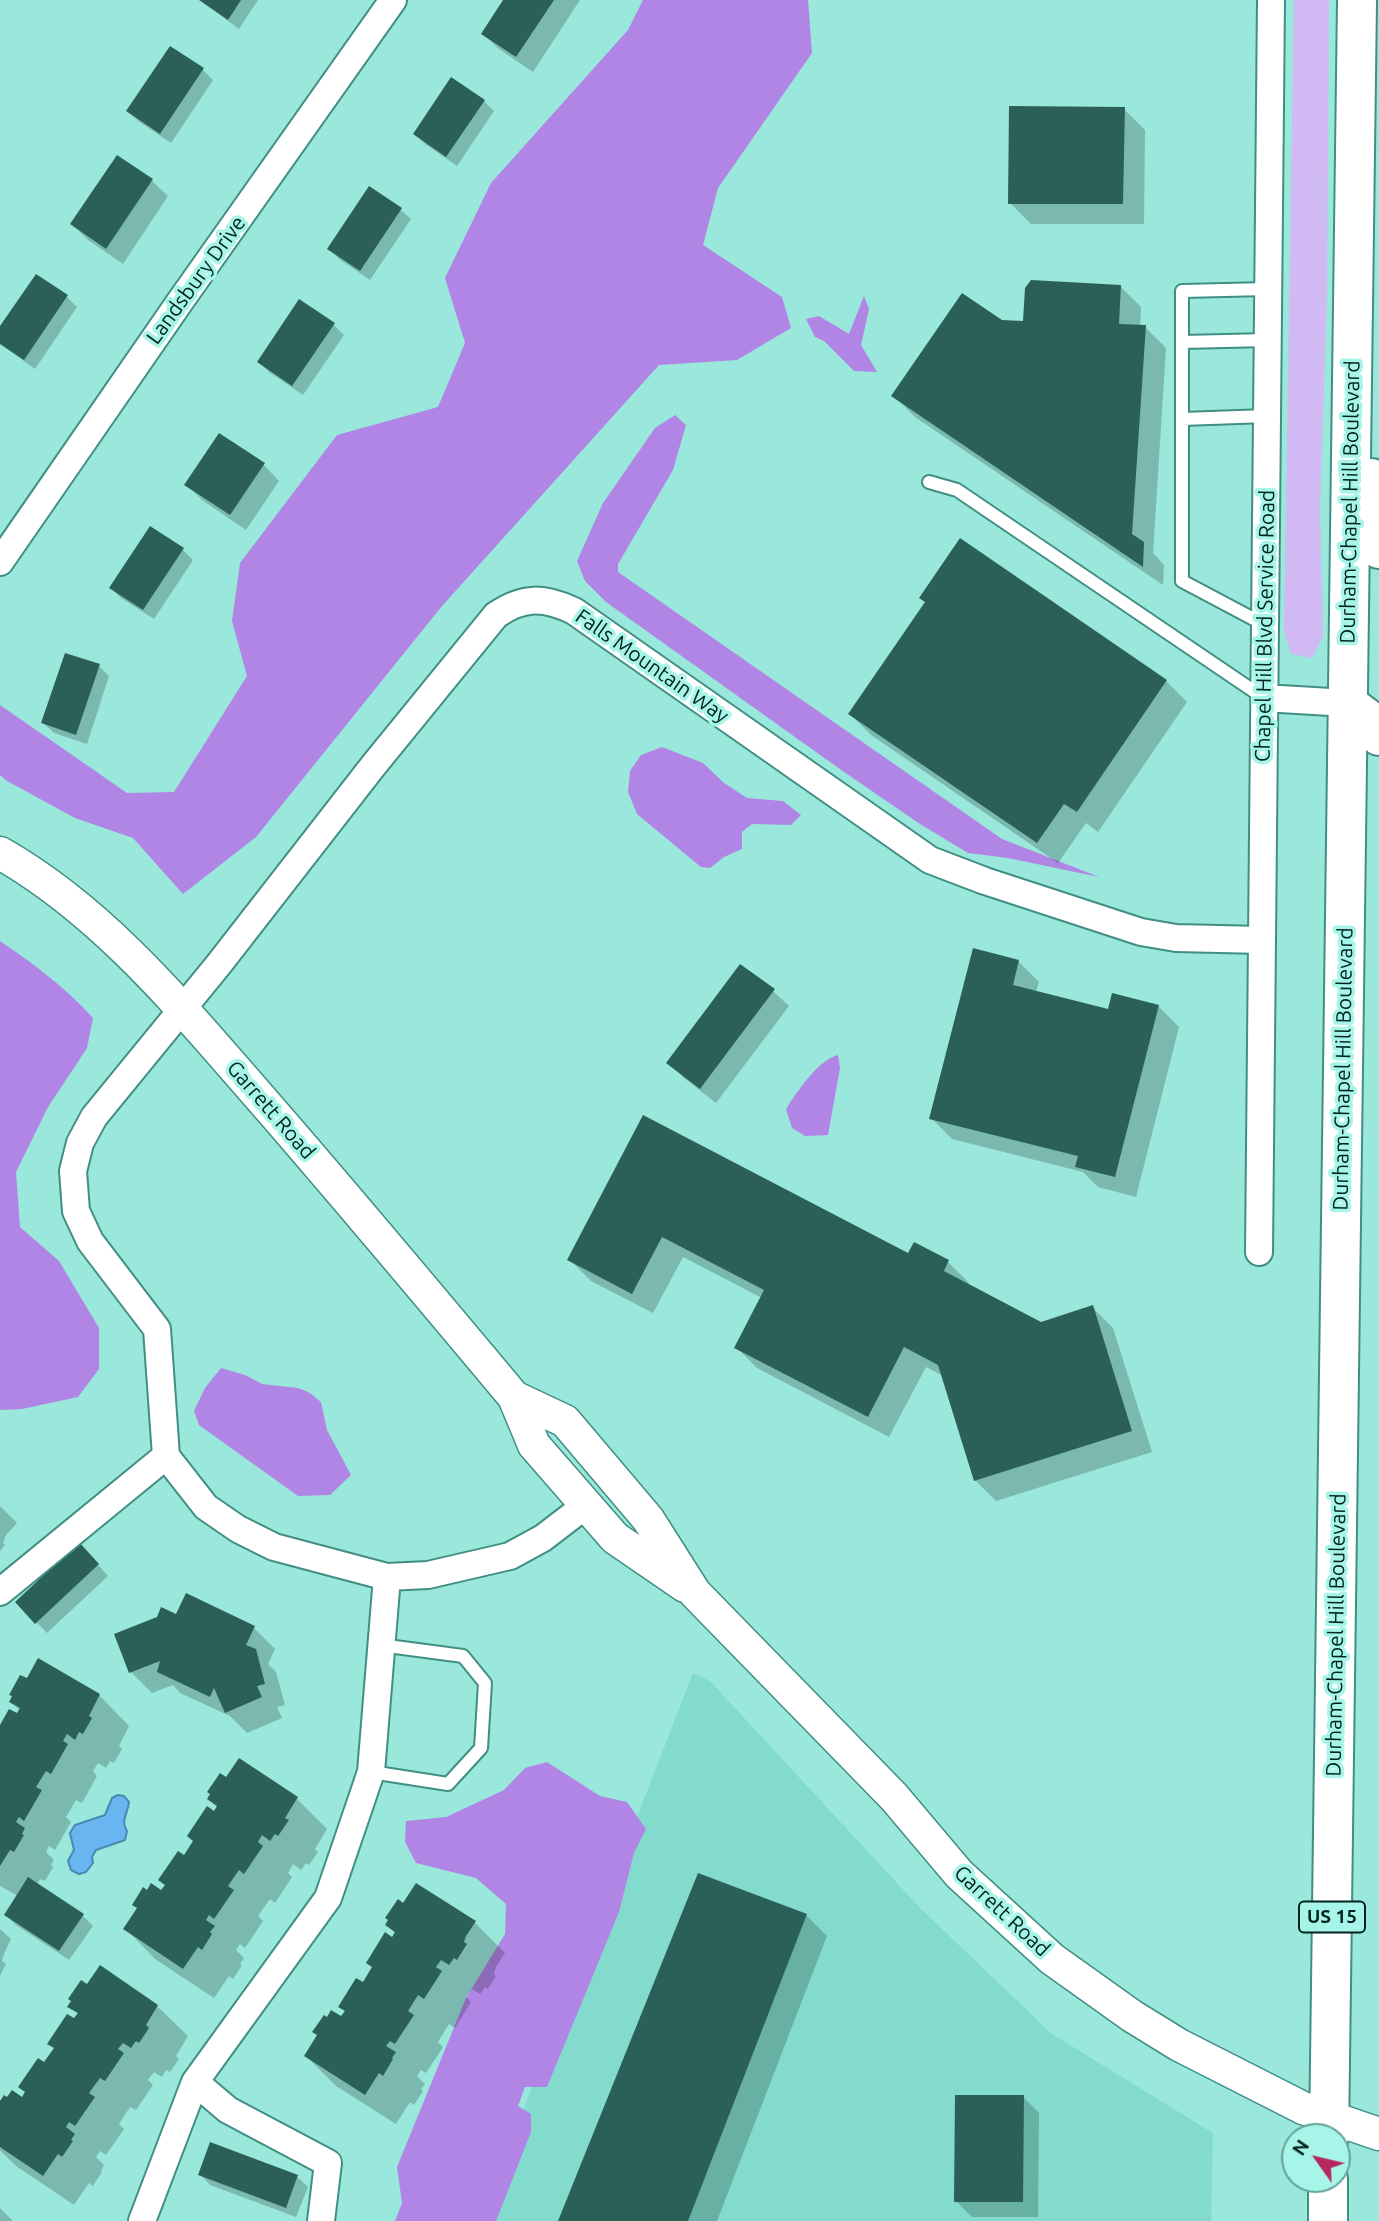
<!DOCTYPE html>
<html>
<head>
<meta charset="utf-8">
<style>
	body { margin:0 }
	#map { position:relative; width:1379px; height:2221px; overflow:hidden; background:#9ae7db; font-family:Ubuntu,sans-serif }
	canvas { display:block }
	.north { position:absolute; left:1281px; top:2123px; width:70px; height:70px; box-sizing:border-box; background:#a7f5e8; border:2px solid #65a198; border-radius:50%; rotate:304deg; font-size:19px; font-weight:700; line-height:28px; text-align:center; color:#02231f }
	.north::after { content:''; display:block; margin:auto; width:24px; height:32px; background:#b6285d; clip-path:polygon(50% 0,100% 100%,50% 72%,0 100%) }
</style>
</head>
<body>
<div id="map">
<canvas width="1379" height="2221"></canvas>
<div class="north">N</div>
</div>
<script>
const ctx = document.querySelector('canvas').getContext('2d');
ctx.lineJoin = 'round';
function paint(path, color) { ctx.fillStyle = color; ctx.fill(path, 'evenodd'); }
function trace(path, color, width, dash) { ctx.strokeStyle = color; ctx.lineWidth = width; ctx.lineCap = dash ? 'butt' : 'round'; ctx.setLineDash(dash || []); ctx.stroke(path); }
function label(font, color, halo, rows, align = 'center') {
  ctx.font = font + ' Ubuntu,sans-serif'; ctx.lineWidth = 7; ctx.setLineDash([]); ctx.textBaseline = 'middle'; ctx.strokeStyle = halo; ctx.fillStyle = color; for (const [text, x, y, turn = 0] of rows) {
    ctx.save(); ctx.translate(x, y); ctx.rotate((+turn || 0) * Math.PI / 180); ctx.textAlign = isNaN(turn) ? turn : align; if (halo) ctx.strokeText(text, 0, 0); ctx.fillText(text, 0, 0); ctx.restore();
  }
}
const built = new Path2D(`
	M 693,1673 L 710,1681 L 919,1907 L 1052,2034 L 1213,2133 L 1211,2221 L 480,2221 Z`);
const green = new Path2D(`
	M 1294,0 L 1329,0 L 1327,295 L 1320,509 L 1323,636 L 1312,658 L 1291,654 L 1284,630 Z`);
const forest = new Path2D(`
	M 643,0 L 808,0 L 812,53 L 718,188 L 703,245 L 782,297 L 791,328 L 737,360 L 659,365 L 442,606 L 256,837 L 183,894 L 133,838 L 75,818 L 7,781 L 0,775 L 0,705 L 127,793 L 174,792 L 247,676 L 232,621 L 240,563 L 337,435 L 438,407 L 465,343 L 445,278 L 491,183 L 628,30 Z
	M 864,296 L 869,309 L 861,345 L 877,372 L 854,371 L 824,341 L 815,337 L 806,319 L 819,316 L 849,334 Z
	M 675,415 L 686,425 L 673,470 L 618,564 L 618,572 L 1002,839 L 1099,877 L 1008,858 L 968,853 L 920,824 L 837,767 L 606,602 L 585,581 L 577,561 L 603,503 L 655,428 Z
	M 662,747 L 703,763 L 724,783 L 747,798 L 783,801 L 801,815 L 791,825 L 752,824 L 742,832 L 742,849 L 724,857 L 710,868 L 701,867 L 637,814 L 628,792 L 630,771 L 641,755 Z
	M 0,941 C 34,964 66,988 93,1018 L 87,1048 L 48,1107 L 16,1172 L 20,1227 L 59,1261 L 99,1328 L 99,1369 L 78,1397 L 22,1409 L 0,1410 Z
	M 838,1055 L 840,1068 L 828,1135 L 805,1136 L 792,1128 L 786,1109 C 797,1092 818,1060 838,1055 Z
	M 221,1368 L 245,1375 L 262,1384 L 298,1388 L 310,1393 L 321,1402 L 327,1430 L 351,1475 L 330,1495 L 298,1496 L 199,1425 L 194,1411 L 205,1388 Z
	M 547,1762 L 600,1796 L 627,1802 L 646,1829 L 634,1853 L 619,1912 L 547,2087 L 525,2087 L 518,2106 L 531,2114 L 531,2132 L 496,2221 L 395,2221 L 402,2203 L 397,2167 L 466,1998 L 505,1934 L 506,1904 L 476,1878 L 416,1863 L 405,1842 L 406,1821 L 446,1817 L 504,1790 L 525,1768 Z`);
const water = new Path2D(`
	M 118,1795 L 124,1796 L 129,1802 C 128,1814 120,1820 127,1831 L 125,1840 L 96,1850 L 92,1857 L 93,1863 L 86,1872 L 79,1874 L 71,1870 L 68,1861 L 74,1850 L 70,1833 L 75,1825 L 105,1815 L 112,1798 Z`);
const shadow = new Path2D(`
	M 200,0 L 258,0 L 239,29 Z
	M 505,0 L 580,0 L 533,72 L 499,49 L 483,34 Z
	M 171,48 L 203,70 L 213,80 L 171,143 L 138,121 L 128,111 Z
	M 484,101 L 494,111 L 457,166 L 425,144 L 415,134 Z
	M 1124,109 L 1145,130 L 1144,224 L 1031,224 L 1010,203 Z
	M 117,157 L 152,181 L 168,196 L 123,264 L 88,240 L 72,224 Z
	M 400,209 L 411,219 L 370,280 L 339,259 L 329,248 Z
	M 1120,286 L 1141,307 L 1140,327 L 1145,327 L 1166,348 L 1153,553 L 1164,565 L 1163,585 L 915,417 L 894,396 L 1024,323 Z
	M 67,297 L 77,307 L 35,369 L 0,344 L 0,329 Z
	M 333,324 L 344,335 L 303,395 L 269,372 L 259,362 Z
	M 264,465 L 279,481 L 246,530 L 202,500 L 187,485 Z
	M 961,541 L 1166,681 L 1187,702 L 1098,832 L 1086,823 L 1058,863 L 871,735 L 850,714 L 926,602 Z
	M 183,550 L 193,560 L 154,619 L 121,598 L 111,588 Z
	M 99,666 L 109,676 L 87,744 L 54,733 L 43,723 Z
	M 1018,961 L 1039,982 L 1036,992 L 1110,1011 L 1158,1006 L 1179,1027 L 1136,1197 L 1098,1187 L 1083,1172 L 952,1139 L 931,1118 Z
	M 773,991 L 789,1006 L 716,1103 L 684,1078 L 668,1062 Z
	M 644,1117 L 909,1255 L 948,1262 L 969,1283 L 967,1285 L 1041,1324 L 1092,1307 L 1113,1328 L 1152,1452 L 996,1501 L 975,1480 L 943,1376 L 926,1367 L 889,1437 L 757,1368 L 736,1347 L 762,1298 L 683,1257 L 653,1313 L 591,1281 L 570,1260 Z
	M 0,1506 L 17,1523 L 6,1535 L 3,1543 L 5,1545 L 0,1551 Z
	M 89,1555 L 108,1576 L 47,1633 L 17,1602 Z
	M 177,1616 L 254,1628 L 275,1649 L 268,1664 L 276,1672 L 285,1705 L 277,1707 L 282,1718 L 247,1733 L 230,1716 L 180,1693 L 173,1685 L 152,1693 L 131,1672 Z
	M 99,1695 L 129,1726 L 119,1746 L 122,1749 L 114,1763 L 110,1761 L 106,1768 L 98,1763 L 93,1771 L 97,1776 L 82,1803 L 76,1800 L 66,1817 L 71,1822 L 55,1850 L 49,1846 L 46,1852 L 54,1860 L 51,1865 L 53,1867 L 45,1881 L 40,1879 L 37,1885 L 83,1916 L 93,1926 L 69,1960 L 16,1925 L 6,1915 L 18,1896 L 0,1886 L 0,1729 L 20,1711 L 11,1701 Z
	M 209,1799 L 297,1799 L 327,1829 L 315,1849 L 318,1852 L 309,1865 L 306,1863 L 301,1870 L 293,1864 L 288,1873 L 292,1877 L 275,1903 L 270,1899 L 258,1916 L 263,1921 L 245,1948 L 240,1944 L 236,1950 L 244,1958 L 240,1964 L 242,1965 L 233,1979 L 229,1976 L 214,1998 L 155,1959 L 125,1928 L 162,1892 L 218,1808 Z
	M 404,1905 L 475,1923 L 505,1953 L 496,1967 L 494,1974 L 496,1976 L 488,1989 L 485,1987 L 480,1994 L 472,1989 L 466,1997 L 471,2002 L 455,2028 L 449,2024 L 438,2042 L 443,2047 L 426,2073 L 421,2070 L 417,2076 L 425,2084 L 421,2089 L 423,2091 L 414,2105 L 410,2102 L 396,2124 L 336,2086 L 306,2056 L 346,2012 L 340,2007 L 364,1984 L 396,1934 L 387,1925 Z
	M 806,1915 L 827,1936 L 717,2221 L 559,2221 Z
	M 0,1929 L 11,1939 L 4,1954 L 2,1961 L 6,1964 L 0,1976 Z
	M 70,2006 L 157,2006 L 188,2036 L 176,2056 L 179,2059 L 170,2072 L 166,2070 L 162,2077 L 154,2072 L 148,2080 L 153,2085 L 136,2110 L 130,2107 L 119,2124 L 124,2129 L 106,2155 L 100,2151 L 96,2157 L 104,2165 L 101,2171 L 102,2172 L 93,2186 L 89,2183 L 74,2205 L 16,2166 L 0,2150 L 0,2104 L 22,2099 L 79,2015 Z
	M 1023,2097 L 1039,2113 L 1038,2217 L 972,2217 L 956,2201 Z
	M 200,2174 L 297,2177 L 308,2187 L 296,2217 L 210,2185 Z
	M 0,2208 L 13,2221 L 0,2221 Z`);
const building = new Path2D(`
	M 199,0 L 241,0 L 228,20 Z
	M 503,0 L 554,0 L 516,57 L 481,34 Z
	M 170,46 L 204,68 L 160,134 L 126,111 Z
	M 451,77 L 485,100 L 446,157 L 413,134 Z
	M 1009,106 L 1125,107 L 1123,204 L 1008,204 Z
	M 117,155 L 153,179 L 106,249 L 70,224 Z
	M 369,186 L 402,208 L 360,271 L 327,249 Z
	M 36,274 L 68,295 L 24,360 L 0,344 L 0,326 Z
	M 1031,280 L 1121,285 L 1119,324 L 1146,325 L 1132,534 L 1144,542 L 1143,567 L 891,396 L 962,293 L 1002,320 L 1023,321 L 1025,288 Z
	M 299,299 L 335,323 L 292,386 L 257,362 Z
	M 219,433 L 265,463 L 230,515 L 184,485 Z
	M 150,526 L 184,548 L 143,610 L 109,588 Z
	M 960,538 L 1167,680 L 1077,812 L 1064,804 L 1037,843 L 848,714 L 925,602 L 919,598 Z
	M 65,653 L 100,664 L 76,735 L 41,723 Z
	M 973,948 L 1019,960 L 1013,985 L 1108,1009 L 1112,993 L 1159,1005 L 1115,1177 L 1075,1167 L 1078,1156 L 929,1119 Z
	M 740,964 L 775,989 L 700,1089 L 666,1063 Z
	M 643,1115 L 908,1253 L 914,1242 L 949,1260 L 944,1271 L 1041,1322 L 1093,1305 L 1132,1431 L 974,1481 L 938,1365 L 904,1347 L 868,1417 L 734,1348 L 764,1290 L 662,1237 L 632,1294 L 567,1260 Z
	M 79,1542 L 99,1564 L 35,1624 L 15,1602 Z
	M 186,1593 L 255,1626 L 246,1645 L 256,1649 L 265,1684 L 257,1686 L 262,1697 L 225,1713 L 214,1688 L 210,1697 L 157,1672 L 160,1661 L 129,1673 L 114,1634 L 157,1617 L 161,1607 L 176,1614 Z
	M 38,1658 L 100,1694 L 89,1716 L 92,1718 L 83,1734 L 79,1732 L 75,1740 L 67,1734 L 63,1741 L 68,1744 L 51,1774 L 46,1771 L 36,1787 L 42,1790 L 24,1821 L 19,1817 L 16,1822 L 25,1828 L 22,1834 L 24,1835 L 14,1852 L 10,1850 L 0,1866 L 0,1725 L 9,1709 L 17,1713 L 20,1708 L 9,1702 L 12,1696 L 9,1695 L 20,1675 L 27,1678 Z
	M 239,1758 L 298,1797 L 285,1818 L 289,1820 L 278,1836 L 275,1834 L 270,1841 L 262,1835 L 258,1842 L 263,1846 L 244,1874 L 239,1870 L 228,1886 L 234,1890 L 214,1919 L 209,1915 L 206,1920 L 215,1926 L 210,1932 L 212,1934 L 202,1950 L 198,1947 L 183,1969 L 123,1929 L 137,1908 L 132,1905 L 143,1887 L 147,1890 L 151,1883 L 161,1890 L 165,1885 L 158,1880 L 178,1851 L 184,1855 L 193,1841 L 187,1836 L 207,1806 L 214,1811 L 217,1806 L 207,1799 L 210,1794 L 207,1792 L 220,1773 L 226,1777 Z
	M 698,1873 L 807,1914 L 688,2221 L 558,2221 Z
	M 28,1877 L 84,1914 L 59,1951 L 4,1915 Z
	M 416,1883 L 476,1921 L 466,1936 L 464,1942 L 467,1944 L 457,1960 L 454,1958 L 449,1965 L 441,1960 L 436,1967 L 442,1971 L 424,1999 L 418,1995 L 408,2011 L 414,2015 L 395,2044 L 390,2041 L 386,2046 L 396,2052 L 392,2058 L 393,2059 L 383,2076 L 379,2073 L 365,2095 L 304,2056 L 317,2035 L 312,2032 L 324,2015 L 327,2017 L 331,2010 L 341,2016 L 345,2011 L 338,2007 L 356,1978 L 363,1982 L 372,1967 L 366,1963 L 385,1932 L 392,1937 L 395,1932 L 385,1925 L 388,1920 L 385,1918 L 398,1899 L 403,1903 Z
	M 100,1965 L 158,2005 L 146,2025 L 149,2028 L 139,2043 L 136,2041 L 131,2048 L 123,2043 L 118,2049 L 124,2053 L 105,2081 L 100,2078 L 89,2093 L 95,2097 L 75,2126 L 69,2122 L 66,2127 L 75,2134 L 71,2140 L 73,2141 L 62,2157 L 58,2154 L 43,2176 L 0,2147 L 0,2101 L 4,2095 L 7,2097 L 12,2090 L 22,2097 L 25,2092 L 18,2087 L 38,2058 L 44,2062 L 54,2048 L 47,2044 L 67,2014 L 74,2018 L 78,2013 L 67,2007 L 71,2001 L 68,1999 L 81,1980 L 87,1984 Z
	M 955,2095 L 1024,2095 L 1023,2202 L 954,2202 Z
	M 210,2142 L 298,2175 L 286,2208 L 198,2175 Z`);
const service = new Path2D(`
	M 1182,342 L 1268,340
	M 1182,419 L 1267,416
	M 929,482 L 957,490 L 1264,698
	M 1265,625 L 1182,581 L 1182,291 L 1268,289
	M 371,1772 L 448,1784 L 481,1748 L 485,1683 L 463,1656 L 380,1645`);
const minor = new Path2D(`
	M 0,562 L 179,303 L 393,0
	M 1264,698 L 1347,703
	M 1259,1252 L 1271,0
	M 586,1505 L 543,1538 L 510,1556 L 428,1575 L 387,1577 L 274,1547 L 238,1529 L 206,1507 L 166,1456 L 157,1329 L 90,1241 L 76,1211 L 73,1171 L 80,1143 L 94,1117 L 219,964 L 373,766 L 496,615 C 524,596 544,597 574,611 L 930,860 L 985,881 L 1141,932 L 1176,938 L 1262,940
	M 0,1592 L 166,1456
	M 195,2082 L 228,2110 L 328,2163 L 321,2221
	M 142,2221 L 195,2082 L 328,1898 L 371,1772 L 387,1577`);
const tertiary = new Path2D(`
	M 0,853 C 100,910 176,1001 250,1086 C 340,1189 427,1293 514,1397 L 534,1445 L 615,1538 L 685,1586
	M 514,1397 L 565,1421 L 648,1519 L 695,1593 L 894,1797 L 959,1874 L 1052,1959 L 1132,2016 L 1179,2045 L 1303,2108 L 1379,2134`);
const trunk = new Path2D(`
	M 1371,478 L 1379,549
	M 1347,703 L 1368,719 L 1379,736
	M 1329,2137 C 1342,1425 1344,712 1357,0
	M 1328,2221 L 1328,2179`);
const shields = [
	[1332,1917,66]
];
const shieldNames = [
	["US 15",1332,1917]
];
const streetNames = [
	["Landsbury Drive",196,280,-54],
	["Durham-Chapel Hill Boulevard",1350,502,-89],
	["Chapel Hill Blvd Service Road",1265,626,-89],
	["Falls Mountain Way",652,666,35],
	["Durham-Chapel Hill Boulevard",1343,1069,-89],
	["Garrett Road",271,1110,49],
	["Durham-Chapel Hill Boulevard",1336,1635,-89],
	["Garrett Road",1002,1911,43]
];
paint(built, '#83dbce');
paint(green, '#d1b9f3');
paint(forest, '#b185e6');
paint(water, '#68b5f1');
trace(water, '#4989b2', 2);
paint(shadow, '#0003');
paint(building, '#2b6059');
trace(service, '#418e84', 16);
trace(minor, '#418e84', 30);
trace(tertiary, '#418e84', 35);
trace(trunk, '#418e84', 42);
trace(service, '#fff', 12);
trace(minor, '#fff', 26);
trace(tertiary, '#fff', 32);
trace(trunk, '#fff', 38);
for (const [x, y, w] of shields) { const box = new Path2D(); box.roundRect(x - w / 2, y - 15.5, w, 31, 5); ctx.fillStyle = '#a7f5e8'; ctx.fill(box); trace(box, '#02231f', 2); }
label('bold 19px', '#02231f', null, shieldNames);
label('21px', '#02231f', '#a7f5e8', streetNames);
</script>
</body>
</html>
